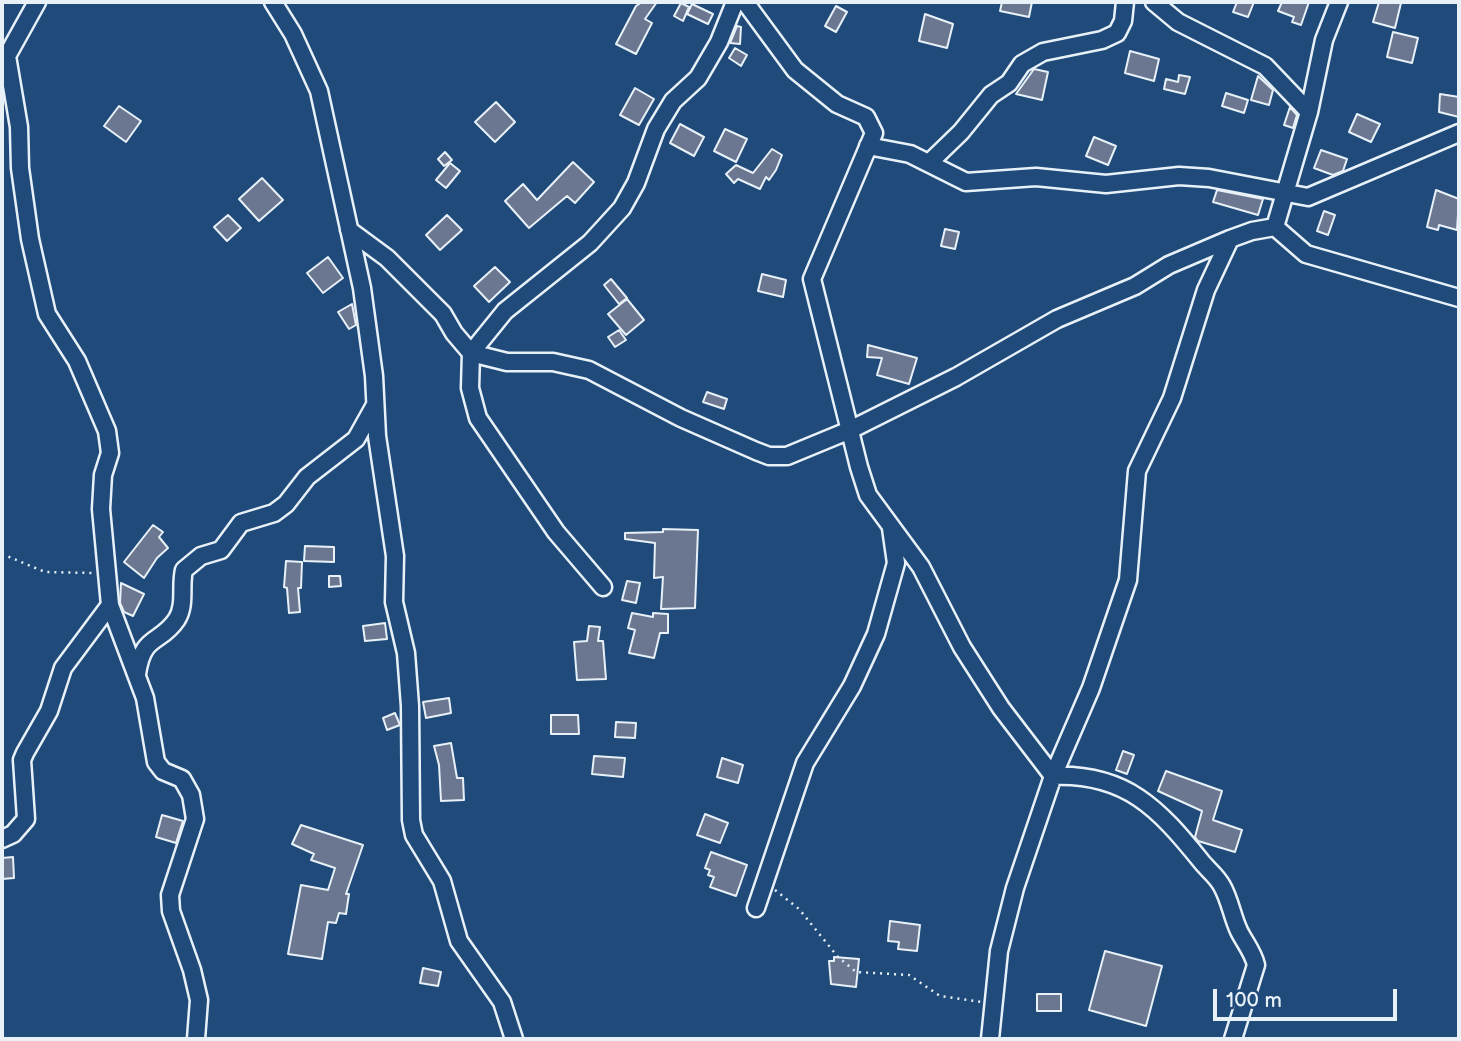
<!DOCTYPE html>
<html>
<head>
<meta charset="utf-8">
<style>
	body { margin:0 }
	#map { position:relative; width:1461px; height:1041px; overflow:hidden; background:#1f4a7a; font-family:"Balsamiq Sans",sans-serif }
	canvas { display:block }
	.frame { position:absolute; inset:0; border:4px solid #e8f1f8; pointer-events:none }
	.scale { position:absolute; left:1213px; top:989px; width:184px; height:32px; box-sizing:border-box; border:4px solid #e8f1f8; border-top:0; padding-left:9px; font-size:21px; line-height:24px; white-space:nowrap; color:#e8f1f8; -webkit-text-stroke:5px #1f4a7a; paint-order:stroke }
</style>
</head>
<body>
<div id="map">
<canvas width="1461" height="1041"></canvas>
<div class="frame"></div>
<div class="scale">100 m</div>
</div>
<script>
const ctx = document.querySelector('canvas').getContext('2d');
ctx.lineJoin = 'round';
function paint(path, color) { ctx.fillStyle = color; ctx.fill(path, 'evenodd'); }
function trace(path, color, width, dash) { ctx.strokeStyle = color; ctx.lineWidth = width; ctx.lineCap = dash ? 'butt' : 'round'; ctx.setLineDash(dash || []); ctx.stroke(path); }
const building = new Path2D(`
	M 642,2 L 657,2 L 645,19 L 652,23 L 636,54 L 616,44 L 636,6 Z
	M 1002,2 L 1032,2 L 1029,17 L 1000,11 Z
	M 1237,2 L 1254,2 L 1248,17 L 1233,12 Z
	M 1282,2 L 1309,2 L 1301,25 L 1292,22 L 1294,17 L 1278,11 Z
	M 1379,2 L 1401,3 L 1395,28 L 1373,22 Z
	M 681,3 L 689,7 L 683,21 L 674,16 Z
	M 692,4 L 713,14 L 708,24 L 687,14 Z
	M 836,6 L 847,12 L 836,32 L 825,26 Z
	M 925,14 L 953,24 L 947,48 L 919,41 Z
	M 737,26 L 741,27 L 740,44 L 730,43 Z
	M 1393,32 L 1418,38 L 1412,63 L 1387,57 Z
	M 735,48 L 747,55 L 741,66 L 729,58 Z
	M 1130,51 L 1159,59 L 1154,81 L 1125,73 Z
	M 1034,69 L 1048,72 L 1042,100 L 1016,94 Z
	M 1179,75 L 1190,77 L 1185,94 L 1164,89 L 1166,79 L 1178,82 Z
	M 1258,76 L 1273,90 L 1269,105 L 1251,100 Z
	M 635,88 L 654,99 L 639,125 L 620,115 Z
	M 1226,93 L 1248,100 L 1244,113 L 1222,106 Z
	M 1440,94 L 1459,97 L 1459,117 L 1439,112 Z
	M 496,102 L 515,122 L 495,142 L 475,122 Z
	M 119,106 L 141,121 L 126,142 L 104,126 Z
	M 1290,107 L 1297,115 L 1293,128 L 1284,125 Z
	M 1357,114 L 1380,124 L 1371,142 L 1349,132 Z
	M 680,124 L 704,137 L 694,156 L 670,143 Z
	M 725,129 L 747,139 L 736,162 L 714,151 Z
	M 1094,137 L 1116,146 L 1108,165 L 1086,156 Z
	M 772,149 L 782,155 L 776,170 L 769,180 L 766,177 L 760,189 L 738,179 L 734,183 L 726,174 L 736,165 L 753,173 Z
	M 1321,150 L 1347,159 L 1343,171 L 1333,175 L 1314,168 Z
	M 445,152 L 452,160 L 444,166 L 438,159 Z
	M 573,162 L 594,182 L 575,203 L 567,196 L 529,228 L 505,201 L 523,184 L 537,200 Z
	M 450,163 L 460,171 L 446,188 L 436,180 Z
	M 262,178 L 283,200 L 259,221 L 239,199 Z
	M 1217,190 L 1263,199 L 1258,215 L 1213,202 Z
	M 1436,190 L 1459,199 L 1457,230 L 1439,225 L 1438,230 L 1427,227 Z
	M 1324,211 L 1335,215 L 1328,235 L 1317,231 Z
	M 228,215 L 241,228 L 227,241 L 214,227 Z
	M 447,215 L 462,230 L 440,250 L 426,235 Z
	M 945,229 L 959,232 L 955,249 L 941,246 Z
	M 328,257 L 343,278 L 323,293 L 307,273 Z
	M 495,267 L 510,282 L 489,302 L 474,286 Z
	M 762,274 L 786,280 L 783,297 L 758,291 Z
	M 611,279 L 627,298 L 619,304 L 604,285 Z
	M 627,299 L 644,320 L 626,335 L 608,314 Z
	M 352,304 L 356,325 L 349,329 L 338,312 Z
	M 619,330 L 626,340 L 615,347 L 608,337 Z
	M 868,345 L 917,358 L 909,384 L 877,375 L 882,358 L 867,357 Z
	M 707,392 L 727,399 L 724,409 L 703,402 Z
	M 153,525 L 163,532 L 159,537 L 168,548 L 157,558 L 144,578 L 124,562 Z
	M 663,529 L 698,530 L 695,608 L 661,609 L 663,577 L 654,578 L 655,543 L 625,539 L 625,533 L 663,532 Z
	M 305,546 L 334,547 L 334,562 L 304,561 Z
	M 286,561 L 302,562 L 301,588 L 298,588 L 300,612 L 289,613 L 287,588 L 284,587 Z
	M 329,576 L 340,576 L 341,586 L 329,587 Z
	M 627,581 L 640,583 L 636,603 L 622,600 Z
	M 121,583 L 144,594 L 133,616 L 124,612 L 120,603 Z
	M 632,613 L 653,617 L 653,613 L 668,614 L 668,633 L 660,633 L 654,658 L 629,653 L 635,630 L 628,628 Z
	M 385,623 L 387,639 L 365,641 L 363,626 Z
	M 589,626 L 600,627 L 598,641 L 603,641 L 606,679 L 577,680 L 574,642 L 587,641 Z
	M 449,698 L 451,713 L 426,718 L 423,702 Z
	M 395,713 L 400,725 L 387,730 L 383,718 Z
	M 551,715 L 578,715 L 579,734 L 551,734 Z
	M 616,722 L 636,723 L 635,738 L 615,737 Z
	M 451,743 L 457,778 L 463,778 L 464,800 L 441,801 L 439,765 L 434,746 Z
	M 1123,751 L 1134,755 L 1127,774 L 1116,770 Z
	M 594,756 L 625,758 L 623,777 L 592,774 Z
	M 722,758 L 743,765 L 738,783 L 717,777 Z
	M 1166,771 L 1222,791 L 1213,820 L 1242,830 L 1235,852 L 1198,841 L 1195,837 L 1202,811 L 1158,791 Z
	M 705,814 L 728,823 L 720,843 L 697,835 Z
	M 162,815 L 183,821 L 176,843 L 156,837 Z
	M 301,825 L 363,845 L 346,894 L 349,894 L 346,914 L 339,913 L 336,923 L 328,922 L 322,959 L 288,954 L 301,885 L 328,890 L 335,868 L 311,860 L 314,854 L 292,844 Z
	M 711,852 L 747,865 L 736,896 L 710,887 L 714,877 L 708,875 L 710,870 L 705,868 Z
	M 13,857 L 14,878 L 2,879 L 2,858 Z
	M 890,921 L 920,925 L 917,951 L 898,949 L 899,942 L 888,941 Z
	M 1105,951 L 1162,966 L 1146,1026 L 1089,1010 Z
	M 834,957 L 859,959 L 856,987 L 831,984 L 829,961 L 834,961 Z
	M 423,968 L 441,972 L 438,986 L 420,983 Z
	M 1037,994 L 1061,994 L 1061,1011 L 1037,1011 Z`);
const path = new Path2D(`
	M 2,554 L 45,572 L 93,573
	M 775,890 L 799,909 L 838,957 L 856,972 L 909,975 L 940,996 L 982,1002`);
const minor = new Path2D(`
	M 273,2 L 293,34 L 319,91 L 362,288 L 374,376 L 377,436 L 395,556 L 394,602 L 406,653 L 410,706 L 411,820 L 414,835 L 442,881 L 459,941 L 502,1002 L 514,1039
	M 745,2 L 795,70 L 837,104 L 866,117 L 874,133 L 812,279 L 859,467 L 868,495 L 921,567 L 962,647 L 1001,708 L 1053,776 L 1015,888 L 999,951 L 990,1039
	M 1154,2 L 1178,22 L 1265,66 L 1309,112
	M 868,146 L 910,154 L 966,182 L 1036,177 L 1106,184 L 1179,176 L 1209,178 L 1308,197 L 1459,133
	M 930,162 L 961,132 L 991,95 L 1009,83 L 1022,64 L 1043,52 L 1102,40 L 1117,33 L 1123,21 L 1125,2
	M 1275,227 L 1309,112 L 1324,40 L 1339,2
	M 349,230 L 387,258 L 443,314 L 454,333 L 471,353 L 507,362 L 553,362 L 589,370 L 681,418 L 756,451 L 769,456 L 787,456 L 850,430 L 956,377 L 1057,319 L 1135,286 L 1169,265 L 1230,239
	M 603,587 L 556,532 L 478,418 L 470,388 L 471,353 L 505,311 L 590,243 L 622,208 L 636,183 L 656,129 L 673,101 L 698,78 L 719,42 L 735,2
	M 110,605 L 145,698 L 156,762 L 163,771 L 182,779 L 191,795 L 195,819 L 170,895 L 171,911 L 192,970 L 199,1000 L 196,1039
	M 137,674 C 143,633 160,645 177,619 C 186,604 180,586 184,570 L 201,556 L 221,550 L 241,523 L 274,513 L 286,504 L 307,477 L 356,439 L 375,405
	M 2,839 L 13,834 L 26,819 L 22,760 L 25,753 L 49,711 L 63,668 L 110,605 L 101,509 L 103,475 L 110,453 L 107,431 L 77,361 L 47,314 L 30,239 L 20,168 L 19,127 L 7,56 L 37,2
	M 756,908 L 805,763 L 852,686 L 876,634 L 896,563 L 891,528
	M 1233,1039 L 1256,965 C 1253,952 1245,943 1239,931 C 1232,916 1230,900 1222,886 C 1217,876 1207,869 1201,861 C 1159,809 1126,773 1053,776 L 1091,688 L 1128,580 L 1137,471 L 1172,398 L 1206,290 L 1230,239 L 1252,231 L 1275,227 L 1306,254 L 1459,298`);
paint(building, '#6b7791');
trace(building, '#e8f1f8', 2);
trace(minor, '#e8f1f8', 21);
trace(path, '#e8f1f8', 2.5, [2, 5]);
trace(minor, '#1f4a7a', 16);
</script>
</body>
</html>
